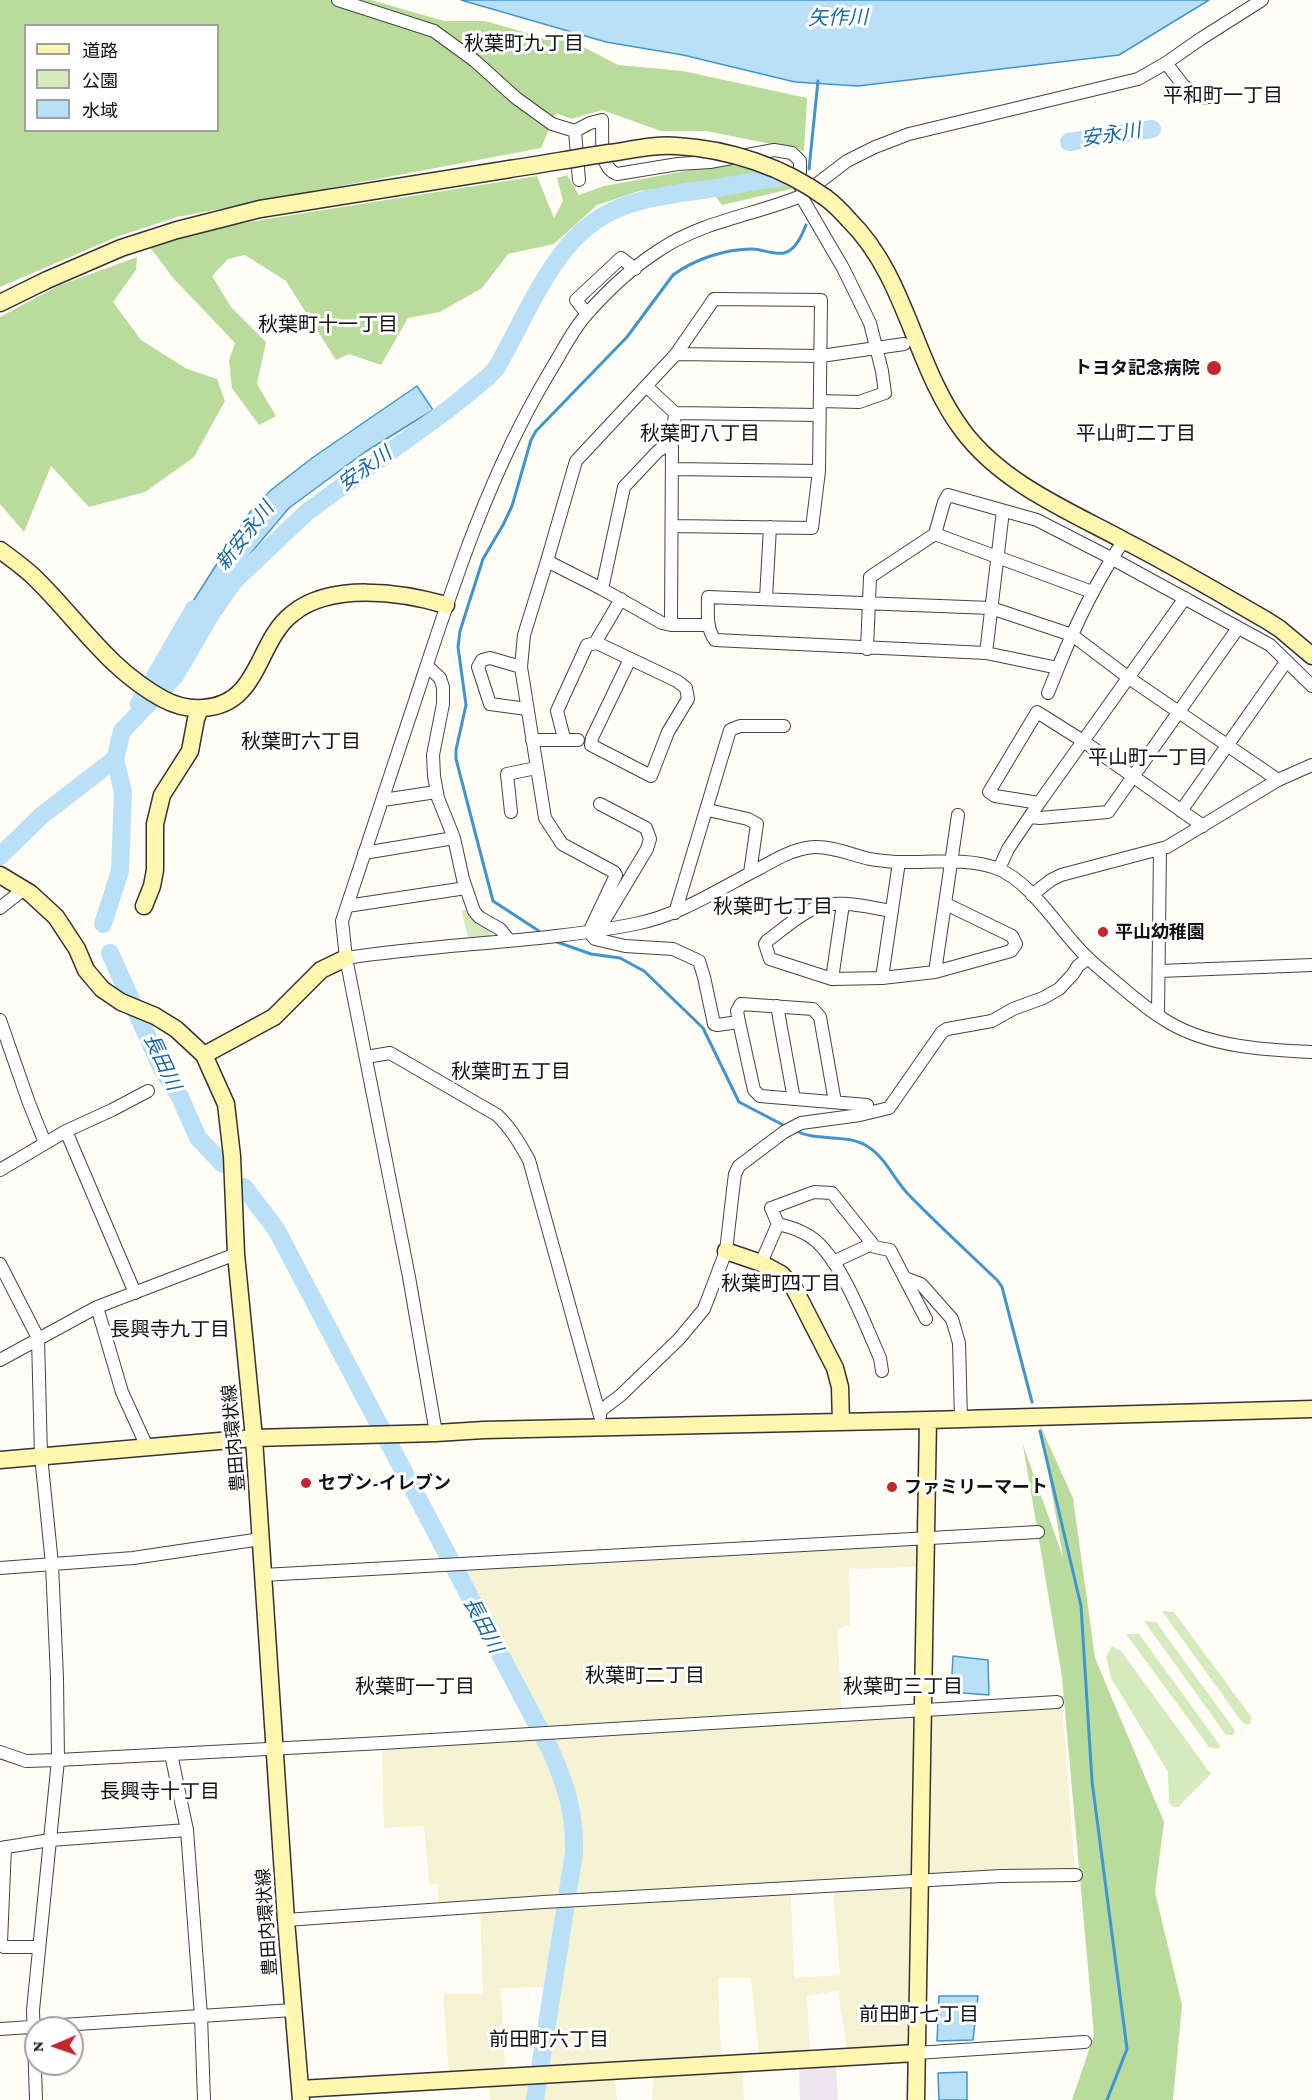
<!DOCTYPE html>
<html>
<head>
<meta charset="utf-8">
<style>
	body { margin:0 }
	#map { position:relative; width:1312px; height:2100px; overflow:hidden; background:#fffdf5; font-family:"Crimson Pro","Noto Sans JP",serif }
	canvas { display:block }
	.legend { position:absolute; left:24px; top:24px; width:195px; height:108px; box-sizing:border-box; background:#fff; border:2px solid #a0a0a0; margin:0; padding:8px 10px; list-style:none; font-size:18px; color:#111 }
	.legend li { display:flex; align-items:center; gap:12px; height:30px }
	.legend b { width:30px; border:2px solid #a0a0a0 }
	.north { position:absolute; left:24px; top:2016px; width:60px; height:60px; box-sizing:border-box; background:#fff; border:2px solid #a0a0a0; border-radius:50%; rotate:268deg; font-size:16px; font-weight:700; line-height:24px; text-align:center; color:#111 }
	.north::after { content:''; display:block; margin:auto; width:21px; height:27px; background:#c4262e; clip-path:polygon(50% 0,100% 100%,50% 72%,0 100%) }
</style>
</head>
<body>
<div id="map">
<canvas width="1312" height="2100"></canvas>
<ul class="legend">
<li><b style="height:8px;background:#fff6b0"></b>道路</li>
<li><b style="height:16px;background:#d5ebbd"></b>公園</li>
<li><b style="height:16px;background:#b9e0f7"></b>水域</li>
</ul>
<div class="north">N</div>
</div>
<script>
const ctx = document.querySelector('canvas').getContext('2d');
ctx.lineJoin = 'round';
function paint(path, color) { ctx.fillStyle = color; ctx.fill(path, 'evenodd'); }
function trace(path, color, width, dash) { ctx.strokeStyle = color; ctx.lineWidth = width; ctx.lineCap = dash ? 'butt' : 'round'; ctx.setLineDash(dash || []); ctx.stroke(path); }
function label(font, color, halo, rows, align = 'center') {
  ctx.font = font + ' "Crimson Pro","Noto Sans JP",serif'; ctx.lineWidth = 6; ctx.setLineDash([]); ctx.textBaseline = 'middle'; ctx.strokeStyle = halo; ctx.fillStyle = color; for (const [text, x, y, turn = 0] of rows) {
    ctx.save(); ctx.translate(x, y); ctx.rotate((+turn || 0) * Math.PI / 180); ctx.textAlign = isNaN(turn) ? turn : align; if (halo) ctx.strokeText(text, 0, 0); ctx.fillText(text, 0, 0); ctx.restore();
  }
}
const industrial = new Path2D(`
	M 836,2066 L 838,2100 L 800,2100 L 799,2068 Z`);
const farmland = new Path2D(`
	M 916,1539 L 918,1567 L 849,1569 L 850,1625 L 837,1629 L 842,1714 L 543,1729 L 458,1565 Z
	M 1062,1705 L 1075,1871 L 926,1877 L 929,1714 Z
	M 918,1712 L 919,1881 L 574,1896 L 581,1819 L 550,1736 Z
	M 538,1733 L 559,1785 L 570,1826 L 562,1896 L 439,1905 L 437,1883 L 429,1885 L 424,1826 L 384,1828 L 382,1743 Z
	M 912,1887 L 909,2046 L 847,2050 L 838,1991 L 807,1996 L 810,2054 L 759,2056 L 751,1978 L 718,1978 L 721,2059 L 547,2070 L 571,1908 L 791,1894 L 794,1978 L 840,1975 L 833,1892 Z
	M 562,1901 L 550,1987 L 501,1988 L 505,2072 L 449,2074 L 443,1994 L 483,1994 L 480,1907 Z
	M 743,2070 L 744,2100 L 652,2100 L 653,2078 Z
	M 534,2077 L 530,2100 L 490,2100 L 489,2079 Z
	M 615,2078 L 617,2100 L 542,2100 L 544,2085 Z`);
const green = new Path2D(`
	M 464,910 L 469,910 L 490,929 L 491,936 L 468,938 L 462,912 Z
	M 1162,1611 L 1174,1612 L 1252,1718 L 1250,1724 L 1247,1725 L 1242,1722 Z
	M 1144,1621 L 1156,1622 L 1234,1729 L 1235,1732 L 1233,1735 L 1226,1735 Z
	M 1126,1634 L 1139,1634 L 1219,1744 L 1220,1748 L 1216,1749 L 1209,1747 Z
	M 1112,1646 L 1121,1651 L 1211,1774 L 1178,1807 L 1173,1807 L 1169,1802 L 1168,1772 L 1111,1678 L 1106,1656 Z`);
const forest = new Path2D(`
	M 0,0 L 371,0 L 444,21 L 485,21 L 552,40 L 572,41 L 618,65 L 683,71 L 807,98 L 804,152 L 794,146 L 766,143 L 706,131 L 661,131 L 602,110 L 571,119 L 556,113 L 541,148 L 177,217 L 119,236 L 0,287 ZM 26,26 L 218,26 L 218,130 L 26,130 Z
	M 729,163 L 750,168 L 795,188 L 722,205 L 706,183 L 639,191 L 597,205 L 554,244 L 508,254 L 482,288 L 440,312 L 408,318 L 381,365 L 349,354 L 336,360 L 286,281 L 245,255 L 228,259 L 212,276 L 231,307 L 266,342 L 257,384 L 276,416 L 259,425 L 232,388 L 229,361 L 235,343 L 174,279 L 149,246 L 200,231 L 267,219 L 537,176 L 554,218 L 563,201 L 557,178 L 567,175 L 579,195 L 604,186 Z
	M 137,257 L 136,270 L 113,302 L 141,340 L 187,369 L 217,379 L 225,401 L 194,457 L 145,492 L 89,507 L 51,466 L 24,532 L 0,504 L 0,317 L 58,286 Z
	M 1040,1425 L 1073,1498 L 1095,1658 L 1164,1822 L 1155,1892 L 1182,2005 L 1173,2100 L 1072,2100 L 1094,2035 L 1062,1677 L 1023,1445 L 1063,1557 Z`);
const water = new Path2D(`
	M 461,0 L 1209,0 L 1119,55 L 858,86 L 795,82 L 683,55 L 606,42 Z
	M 417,386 L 433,410 L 365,452 L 289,508 L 234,573 L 200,623 L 174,631 L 250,512 L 271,490 L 312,458 Z
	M 953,1656 L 988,1660 L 989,1695 L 951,1692 Z
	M 939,1996 L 978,1996 L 973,2040 L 937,2041 Z
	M 967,2072 L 967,2100 L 939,2100 L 938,2073 Z`);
const stream = new Path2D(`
	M 809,169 L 818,81
	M 539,931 L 493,901 L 456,759 L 456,750 L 466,705 L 458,647 L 460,631 L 483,559 L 503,525 L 512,506 L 531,440 L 536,431 L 627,337 L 673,275 C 695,259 725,249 752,249 C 762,249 773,255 784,253 C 796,250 802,235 806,225
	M 557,942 L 591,954 L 620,958 L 644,971 L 703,1028 L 739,1102 L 787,1127
	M 796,1131 C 818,1142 845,1133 867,1146 C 885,1157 894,1179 908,1194 C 937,1224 968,1252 998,1281 L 1002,1287 L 1032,1402
	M 1040,1431 L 1081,1606 L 1092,1781 L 1127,2049 L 1107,2100`);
const river = new Path2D(`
	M 1069,142 L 1152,129
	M 139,704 L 194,609
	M 0,856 L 41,816 L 115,759 L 122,731 L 175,676 L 211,614 L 234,581 L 307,512 L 450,408 L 488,377 L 497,367 C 518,330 535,290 560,256 C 600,201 647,198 709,189 C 734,185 759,180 785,177
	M 103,924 L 120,871 L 123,792 L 115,759
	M 110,953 L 162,1069 L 180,1097 L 198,1138 L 223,1164
	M 244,1187 L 276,1229 L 550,1749 C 566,1785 575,1812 574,1853 L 535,2100`);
const street = new Path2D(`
	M 338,0 L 434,31 L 475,61 L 516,98 L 552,124 L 575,131
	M 1166,63 L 1183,85 L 1197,98 L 1209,97
	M 579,180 L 575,131 L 590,123 L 602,120 C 603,138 598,167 617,174 L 678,164 L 710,162 L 774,150 L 792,153 L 800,161 L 800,186
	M 805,193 L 847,161 L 875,147 L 909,134 L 1138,79 L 1166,63 L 1202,38 L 1262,0
	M 587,314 L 576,300 L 621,258 L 635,269
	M 676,354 L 821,356 L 904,344
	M 646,386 L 675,413 L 819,415
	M 672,469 L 819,471
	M 672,526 L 812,528 L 819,471 L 821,300 L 714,299 L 676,354 L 576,461 L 547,561 L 602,589 L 662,623 L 671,625 L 709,625
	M 935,534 L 1092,592
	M 1124,540 C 1097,580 1076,623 1058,668 L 986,653 L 715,640 C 706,629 708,611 708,597 L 991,608 L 1072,635 L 1129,678 L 1278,780
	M 547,561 L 524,635 L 521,667 L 545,818 L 562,844 L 614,872 L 616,875 L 589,932
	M 602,589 L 624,487 L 658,451 L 672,442
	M 766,598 L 770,527
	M 671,625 L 672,442 L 675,413
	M 595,643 L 621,599
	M 867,649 L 870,577 L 935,534 L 944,502 L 948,495 L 1037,520 L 1111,558 L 1270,645 L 1312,686
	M 986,653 L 1003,511
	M 427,666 L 440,678 L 443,687 L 443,704 L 433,755 L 434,776 L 438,798 L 454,838 L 463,879 L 474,911 L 479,917 L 500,929 L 509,940
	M 521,667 L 490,658 L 482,660 L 478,667 L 490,704 L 527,709
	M 1048,693 L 1058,668
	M 564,738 L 557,711 L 587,645 L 597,643 L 677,681 L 686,688 L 688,699 L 668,732 L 651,776 L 591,745 L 592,738 L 630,659
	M 532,740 L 578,740
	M 383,800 L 436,792
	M 1039,803 L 995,796 L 989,792 L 1037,712 L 1083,741 L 1203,826
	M 600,804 L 646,828 L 650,839 L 647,849 L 602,924
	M 708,810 L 748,819 L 757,824 L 750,873
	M 1181,811 L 1286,662
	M 511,812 L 507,774 L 536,768
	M 1030,817 L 1040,818 L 1108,812 L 1238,628
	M 364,853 L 454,838
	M 899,862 L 882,978 L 935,972 L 958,815
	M 999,869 L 1008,849 L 1039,803 L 1185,598
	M 1032,895 L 1051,880 L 1061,875 L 1167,847 L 1278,780 L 1312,765
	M 347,906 L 466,888
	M 0,908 L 24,889
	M 675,913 L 730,730 L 740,726 L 784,726
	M 589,932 L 595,939 L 625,946 L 673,949 L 699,961 L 704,977 L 714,1024 L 717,1025 L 739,1022 L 737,1011 L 741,1004 L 813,1009 L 820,1017 L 835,1102
	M 346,958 C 442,943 540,943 635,924 C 681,915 719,889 760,868 C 776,859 795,848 814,847 C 832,846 852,855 870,859 C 879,861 888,861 896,862 C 929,863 965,857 996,868 C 1026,879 1052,918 1072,941 C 1086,958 1101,970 1118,984 C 1134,998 1150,1011 1168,1022 C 1210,1047 1265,1050 1312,1052
	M 1160,971 L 1312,965
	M 935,972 L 1011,951 L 1016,944 L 1012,936 L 946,904
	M 882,978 L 832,979 L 770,959 L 765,944 L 767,941 C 781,931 797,916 813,909 C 837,898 867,907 892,911
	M 832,979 L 843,904
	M 777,1006 L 794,1099
	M 1158,1015 L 1160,850
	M 0,1020 L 29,1103 L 45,1143
	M 739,1022 L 754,1090 L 760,1096 L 867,1105
	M 366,1057 L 390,1053 L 497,1115 C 511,1128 520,1144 529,1160 L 600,1416
	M 66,1131 L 135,1293
	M 0,1170 L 66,1131 L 112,1110 L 148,1091
	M 778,1224 C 791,1227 806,1232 816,1241 C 843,1265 865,1324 880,1358 L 882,1371
	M 833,1262 L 872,1244
	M 761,1263 L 778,1224 L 771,1208 L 814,1192 L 832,1193 L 875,1247 L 890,1250 L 926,1319
	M 0,1264 L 38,1338 L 41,1456 L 52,1564 L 57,1678 L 58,1760 L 33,2010 L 36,2100
	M 905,1278 L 921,1284 L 952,1319 L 959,1343 L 961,1419
	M 97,1307 L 122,1392 L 147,1447
	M 0,1360 L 97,1307 L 236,1254
	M 600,1411 L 621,1395 L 679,1339 L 704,1309 L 726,1251 L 733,1190 L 735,1174 L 739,1166 L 784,1132 L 801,1123 L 860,1115 L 889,1108 L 942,1032 L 947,1029 L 992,1021 L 1013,1009 L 1043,998 L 1059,989 L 1073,974 L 1078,966 L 1087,959
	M 436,1433 L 409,1277 L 346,958 L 342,921 C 366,848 391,775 415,701 C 452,588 488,475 549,373 C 561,354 571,332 586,315 C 607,291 634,266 661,249 C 703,221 755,215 801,196 L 843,268 L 870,323 L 882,371 L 885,393 L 859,402 L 820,401
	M 0,1568 L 133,1558 L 261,1539
	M 263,1575 L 1038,1532
	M 0,1752 L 26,1761 L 58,1760 L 382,1743 L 1057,1702
	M 171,1754 L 187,1830 L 201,2016 L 204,2100
	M 5,1847 L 1,1943 L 4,1947 L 39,1947
	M 0,1848 L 50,1840 L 187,1830
	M 286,1920 L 544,1902 L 1001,1876 L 1076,1875
	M 0,2029 L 293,2010
	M 916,2053 L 1085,2042`);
const secondary = new Path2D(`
	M 849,220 C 907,277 914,366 963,431 C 1002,483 1067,510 1123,540 C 1172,565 1219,593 1266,620 L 1280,629 L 1312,656
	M 0,303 L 47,280 L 121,248 L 177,230 L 260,209 L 510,169
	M 0,550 C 12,559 25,568 35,578 C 79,621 108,669 163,699 C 176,706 189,709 203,708 C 260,705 256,642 292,614 C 331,582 401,592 446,605
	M 0,875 L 30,893 L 56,917 L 77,949 L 86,970 L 102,989 L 121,1002 L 155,1016 L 176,1029 L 204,1055 L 226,1104 L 232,1156 L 236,1254 L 254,1438 L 286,1920 L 301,2100
	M 144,906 L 152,886 L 155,870 L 155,824 L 162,795 L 190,751 L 196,719 L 200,709
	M 204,1055 L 274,1017 L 321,970 L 346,958
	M 726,1251 L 761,1263 L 781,1274 L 794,1288 L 835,1368 L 840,1387 L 841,1422
	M 0,1460 L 254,1438 L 436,1433 L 484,1430 L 928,1420 L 1312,1409
	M 300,2089 L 916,2053
	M 916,2100 L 928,1420`);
const secondaryBridge = new Path2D(`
	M 510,169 C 543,164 576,158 609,153 C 631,150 655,144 677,146 C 729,149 784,167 826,198 C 834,204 842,212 849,220`);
const markers = [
	[1214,368,8,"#c4262e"],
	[1103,932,6,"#c4262e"],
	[306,1483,6,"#c4262e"],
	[892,1487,6,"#c4262e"]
];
const poiNames = [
	["トヨタ記念病院",1200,368,"right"],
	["平山幼稚園",1115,932],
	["セブン-イレブン",318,1483],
	["ファミリーマート",904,1487]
];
const streetNames = [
	["豊田内環状線",234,1438,-95],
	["豊田内環状線",267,1922,-94]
];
const waterNames = [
	["矢作川",838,18,-1],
	["安永川",1111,135,-9],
	["安永川",365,469,-36],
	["新安永川",245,536,-52],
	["長田川",162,1062,65],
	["長田川",483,1625,62]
];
const neighbourhoodNames = [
	["秋葉町九丁目",524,44],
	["平和町一丁目",1223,96],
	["秋葉町十一丁目",328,325],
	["秋葉町八丁目",700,434],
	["平山町二丁目",1136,434],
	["秋葉町六丁目",301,742],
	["平山町一丁目",1148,758],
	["秋葉町七丁目",773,907],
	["秋葉町五丁目",511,1072],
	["秋葉町四丁目",781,1284],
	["長興寺九丁目",170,1330],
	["秋葉町二丁目",645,1676],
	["秋葉町一丁目",415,1687],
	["秋葉町三丁目",903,1687],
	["長興寺十丁目",160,1792],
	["前田町七丁目",919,2015],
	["前田町六丁目",549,2040]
];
paint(industrial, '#eee6ef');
paint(farmland, '#f6f3d4');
paint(green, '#d5ebbd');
paint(forest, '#b9dc9c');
paint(water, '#b9e0f7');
trace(water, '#3f96cf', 1.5);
trace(stream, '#3f96cf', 3);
trace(river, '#b9e0f7', 18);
trace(street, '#444', 14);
trace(secondary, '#333', 19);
trace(street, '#fff', 12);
trace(secondary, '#fff6b0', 16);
trace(secondaryBridge, '#333', 19, []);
trace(secondaryBridge, '#fff6b0', 16);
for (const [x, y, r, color] of markers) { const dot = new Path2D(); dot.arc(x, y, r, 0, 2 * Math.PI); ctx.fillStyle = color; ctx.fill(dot); trace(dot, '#fff', 2); }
label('bold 18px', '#111', '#fff', poiNames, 'left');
label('18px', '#111', '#fff', streetNames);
label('italic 20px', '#1768a6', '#fff', waterNames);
label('20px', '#111', '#fff', neighbourhoodNames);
</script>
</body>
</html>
